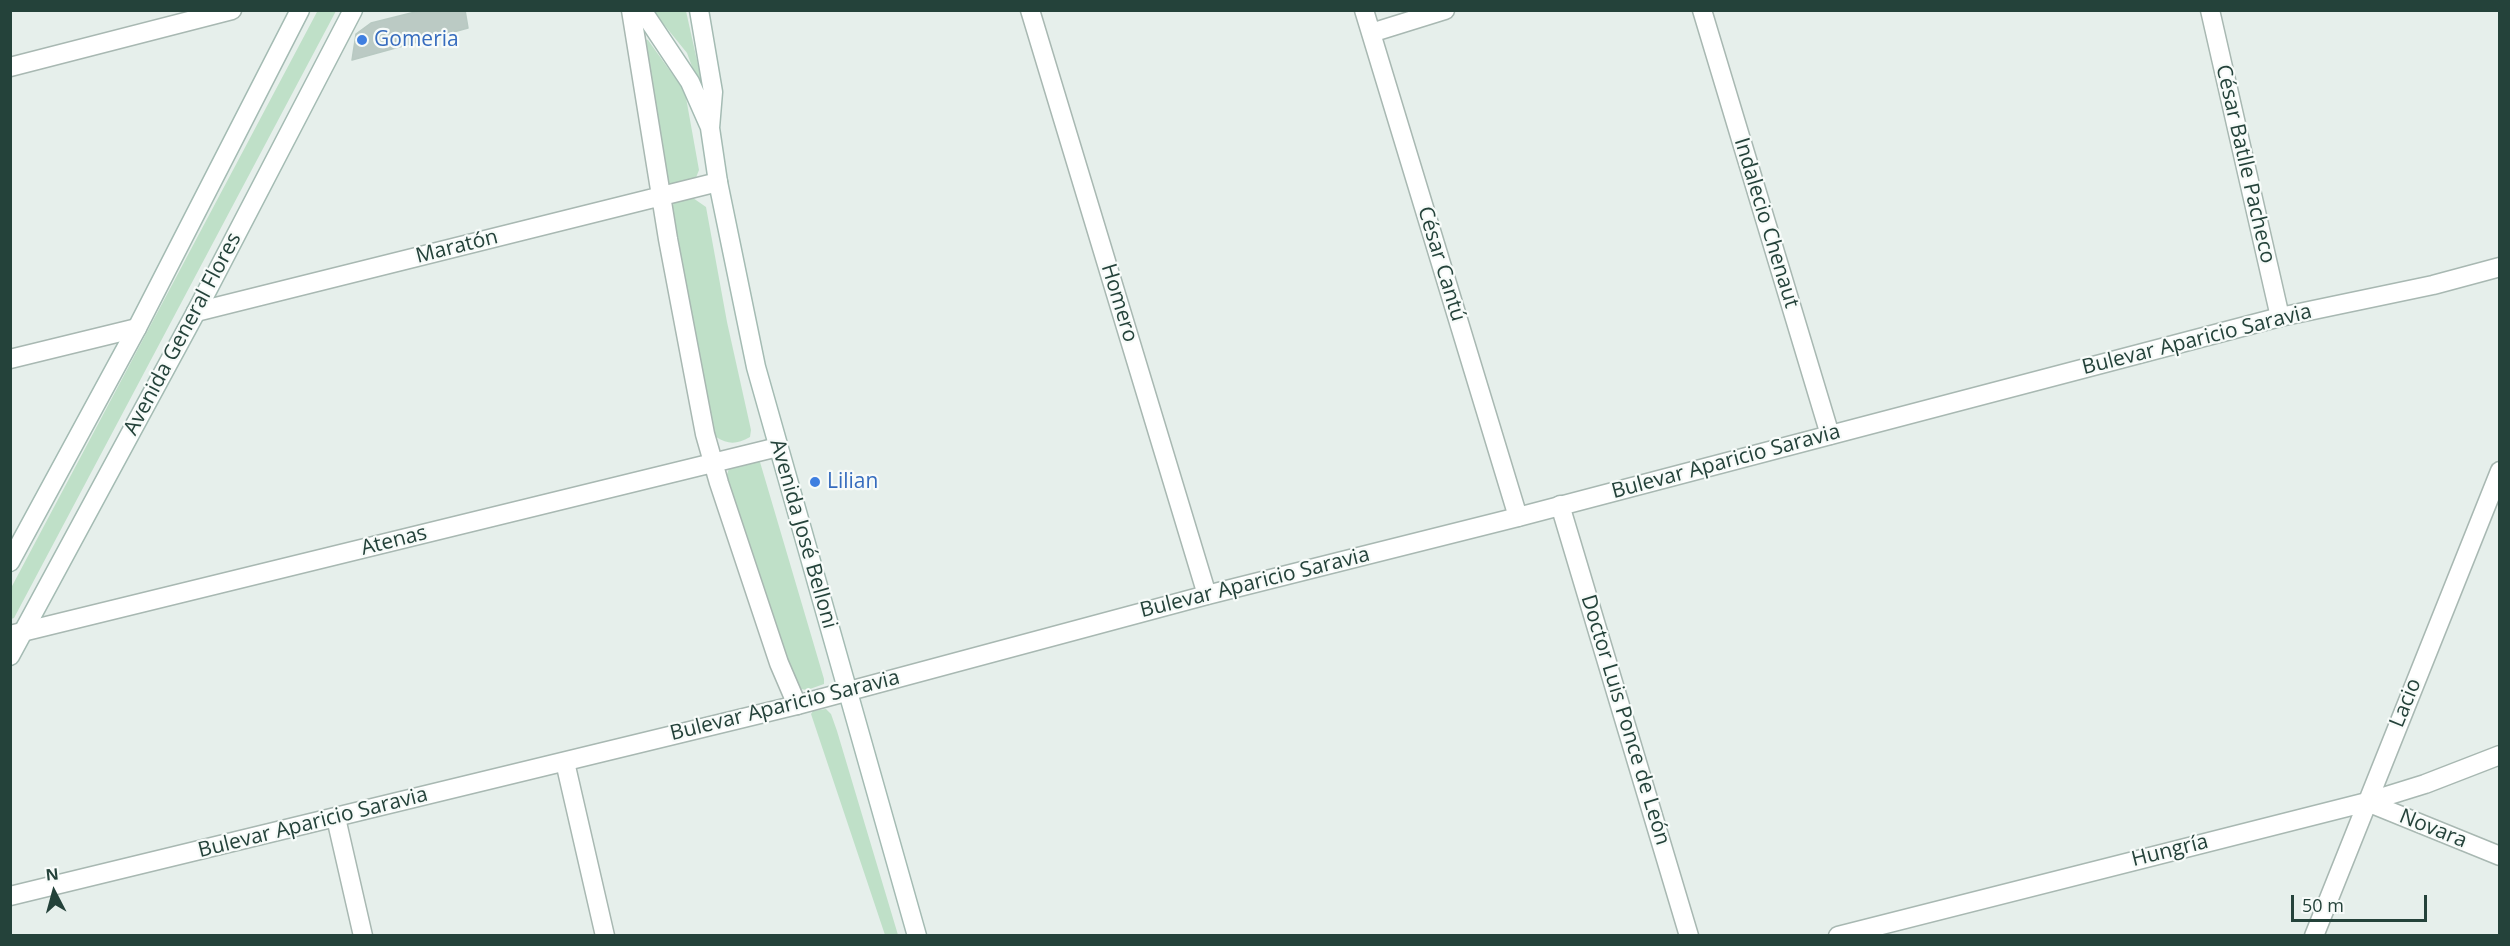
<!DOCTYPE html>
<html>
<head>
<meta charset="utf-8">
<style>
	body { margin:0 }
	#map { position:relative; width:2510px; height:946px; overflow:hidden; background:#e6efeb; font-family:"Open Sans",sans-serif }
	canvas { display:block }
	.frame { position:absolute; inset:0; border:12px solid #24423a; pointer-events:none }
	.north { position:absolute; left:24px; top:862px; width:60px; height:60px; -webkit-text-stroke:4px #f7fbf9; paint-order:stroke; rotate:354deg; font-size:16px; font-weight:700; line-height:24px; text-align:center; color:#24423a }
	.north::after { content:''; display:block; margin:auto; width:21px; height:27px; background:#24423a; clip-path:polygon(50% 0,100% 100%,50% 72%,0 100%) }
	.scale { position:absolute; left:2291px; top:895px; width:136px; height:27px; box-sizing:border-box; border:3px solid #24423a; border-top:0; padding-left:8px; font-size:18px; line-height:21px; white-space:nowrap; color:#24423a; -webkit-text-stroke:4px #f7fbf9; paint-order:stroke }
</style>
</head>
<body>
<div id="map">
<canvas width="2510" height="946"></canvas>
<div class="frame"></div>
<div class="north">N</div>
<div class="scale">50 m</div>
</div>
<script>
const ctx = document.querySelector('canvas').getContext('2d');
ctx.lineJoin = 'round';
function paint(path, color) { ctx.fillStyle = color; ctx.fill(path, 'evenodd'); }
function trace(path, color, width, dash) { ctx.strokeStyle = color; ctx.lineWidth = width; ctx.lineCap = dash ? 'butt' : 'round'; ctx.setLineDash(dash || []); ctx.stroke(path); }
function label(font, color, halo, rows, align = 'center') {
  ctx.font = font + ' "Open Sans",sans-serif'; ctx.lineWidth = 4.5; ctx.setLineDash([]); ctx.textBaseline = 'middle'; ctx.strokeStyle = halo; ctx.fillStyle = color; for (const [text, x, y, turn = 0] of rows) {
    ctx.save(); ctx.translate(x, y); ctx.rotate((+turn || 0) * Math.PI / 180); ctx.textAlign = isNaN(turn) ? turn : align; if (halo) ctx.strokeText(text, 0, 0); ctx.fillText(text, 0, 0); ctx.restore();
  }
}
const green = new Path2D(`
	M 318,10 L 336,11 L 14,618 L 11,619 L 11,588 Z
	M 653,11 L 686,11 L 708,110 L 687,53 Z
	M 644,39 L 648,40 L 685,92 L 699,170 L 695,180 L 669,185 L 665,183 Z
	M 683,198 L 693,198 L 706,207 L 727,322 L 751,430 L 750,437 C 737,444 729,445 716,437 L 711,427 L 672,219 L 672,206 L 676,200 Z
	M 757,460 L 760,462 L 824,679 L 824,684 L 807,690 L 800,689 L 794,678 L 728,488 L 726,478 L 729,468 Z
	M 826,709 L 831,714 L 837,731 L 898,935 L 885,935 L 811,714 L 813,711 Z`);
const building = new Path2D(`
	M 423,10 L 465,10 L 468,28 L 352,60 L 356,34 L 371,23 Z`);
const minor = new Path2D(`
	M 631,10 L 668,239 L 705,434 L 719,483 L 779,663 L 797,705
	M 1030,10 L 1207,595
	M 1364,10 L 1518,517
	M 1702,10 L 1830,435
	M 2210,10 L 2280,317
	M 1371,33 L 1445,10
	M 10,67 L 232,10
	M 196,312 L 718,182
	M 10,359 L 137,328
	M 1560,505 L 1689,936
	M 10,635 L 778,447
	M 565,762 L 605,936
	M 2367,802 L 2500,856
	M 336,818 L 363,936
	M 1838,936 L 2367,802 L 2425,784 L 2500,755
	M 2314,936 L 2500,471`);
const tertiary = new Path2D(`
	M 10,896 L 797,705 L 1207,595 L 1518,517 L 2280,317 L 2433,285 L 2500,267`);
const secondary = new Path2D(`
	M 642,10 L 690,82 L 709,125
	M 699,10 L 713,92 L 710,128 L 718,182 L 756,367 L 917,936
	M 10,562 L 137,328 L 300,10
	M 10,656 L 196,312 L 353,10`);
const markers = [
	[362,40,6,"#3f7fe0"],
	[815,482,6,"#3f7fe0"]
];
const shopNames = [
	["Gomeria",374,40],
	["Lilian",827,482]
];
const streetNames = [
	["César Batlle Pacheco",2245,164,77],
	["Indalecio Chenaut",1766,223,73],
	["Maratón",457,247,-14],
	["César Cantú",1441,264,73],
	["Homero",1119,303,73],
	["Avenida General Flores",183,334,-62],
	["Bulevar Aparicio Saravia",2197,340,-14],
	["Bulevar Aparicio Saravia",1726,462,-15],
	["Avenida José Belloni",803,534,74],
	["Atenas",394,541,-14],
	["Bulevar Aparicio Saravia",1255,583,-14],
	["Lacio",2406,703,-68],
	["Bulevar Aparicio Saravia",785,706,-14],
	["Doctor Luis Ponce de León",1625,720,73],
	["Bulevar Aparicio Saravia",313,823,-14],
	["Novara",2433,829,22],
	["Hungría",2170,851,-14]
];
paint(green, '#bfe0c8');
paint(building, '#bbcac4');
trace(building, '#b8c9c2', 1.5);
trace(minor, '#a8b8b2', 21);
trace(tertiary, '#a8b8b2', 21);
trace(secondary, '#a4bbb3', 21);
trace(minor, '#fff', 18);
trace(tertiary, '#fff', 18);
trace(secondary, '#fff', 18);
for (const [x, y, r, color] of markers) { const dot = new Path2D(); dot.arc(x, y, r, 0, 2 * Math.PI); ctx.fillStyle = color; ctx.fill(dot); trace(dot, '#f7fbf9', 2); }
label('21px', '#366cbe', '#f7fbf9', shopNames, 'left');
label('21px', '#24423a', '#f7fbf9', streetNames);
</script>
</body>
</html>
